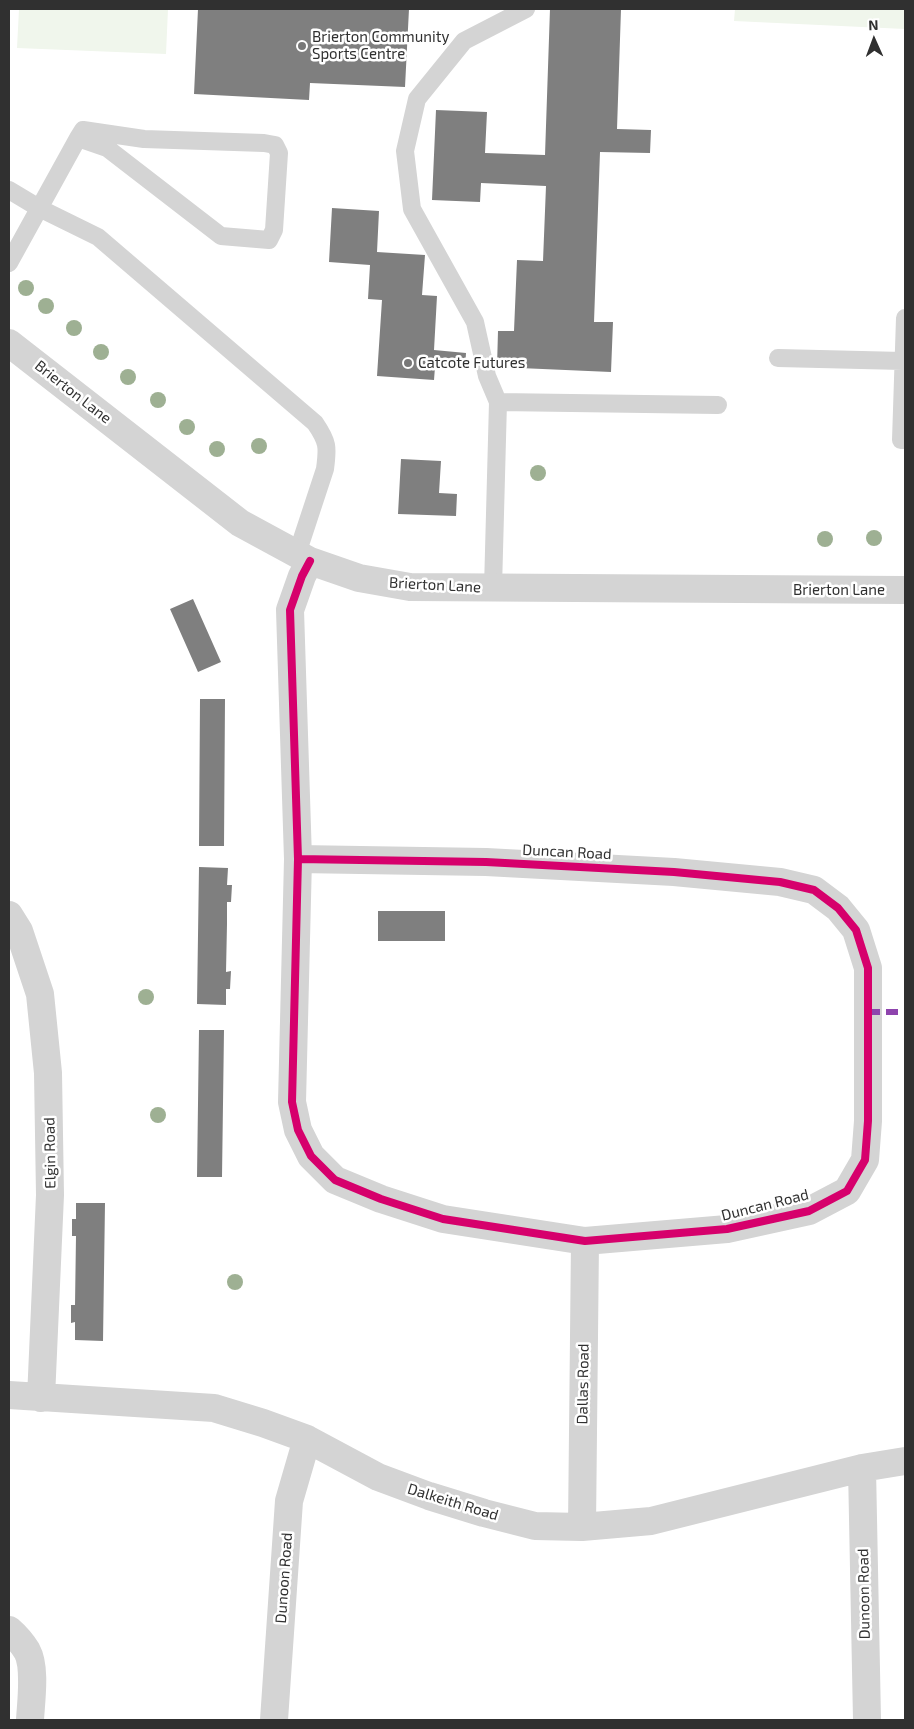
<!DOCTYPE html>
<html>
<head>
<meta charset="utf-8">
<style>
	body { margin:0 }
	#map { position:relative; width:914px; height:1729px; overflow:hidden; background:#fff; font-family:"Exo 2",sans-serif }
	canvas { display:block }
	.frame { position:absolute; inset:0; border:10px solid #303030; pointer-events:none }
	.north { position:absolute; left:849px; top:15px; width:50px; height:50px; -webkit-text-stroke:4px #fff; paint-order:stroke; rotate:358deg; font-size:14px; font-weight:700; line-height:20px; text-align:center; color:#303030 }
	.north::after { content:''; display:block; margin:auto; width:18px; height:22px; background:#303030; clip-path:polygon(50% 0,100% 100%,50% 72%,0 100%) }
</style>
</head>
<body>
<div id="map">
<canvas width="914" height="1729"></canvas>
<div class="frame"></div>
<div class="north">N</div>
</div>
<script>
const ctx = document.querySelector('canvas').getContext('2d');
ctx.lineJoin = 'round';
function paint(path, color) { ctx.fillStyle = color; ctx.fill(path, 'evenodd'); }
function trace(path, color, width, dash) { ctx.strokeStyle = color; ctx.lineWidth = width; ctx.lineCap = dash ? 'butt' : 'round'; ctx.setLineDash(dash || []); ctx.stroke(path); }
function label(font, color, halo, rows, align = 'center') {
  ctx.font = font + ' "Exo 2",sans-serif'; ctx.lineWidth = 5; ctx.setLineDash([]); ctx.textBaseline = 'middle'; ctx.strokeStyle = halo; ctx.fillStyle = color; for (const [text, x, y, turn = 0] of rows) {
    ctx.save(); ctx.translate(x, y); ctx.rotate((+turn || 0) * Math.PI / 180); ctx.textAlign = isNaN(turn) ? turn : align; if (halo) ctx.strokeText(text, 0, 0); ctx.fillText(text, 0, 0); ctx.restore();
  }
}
const green = new Path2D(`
	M 19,9 L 168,9 L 166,54 L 17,48 Z
	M 735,9 L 905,9 L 905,29 L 734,21 Z`);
const building = new Path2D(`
	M 198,9 L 409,9 L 405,87 L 310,83 L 309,100 L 194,94 Z
	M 550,9 L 621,9 L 617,129 L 651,130 L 650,153 L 600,152 L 594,322 L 613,322 L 611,372 L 497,367 L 498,331 L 514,331 L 517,260 L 543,261 L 546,186 L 481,183 L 480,202 L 432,200 L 436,110 L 487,112 L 485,153 L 545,155 Z
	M 332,208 L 379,211 L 377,252 L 425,255 L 422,295 L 437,296 L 434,350 L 466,353 L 465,369 L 435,367 L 434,380 L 377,376 L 382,300 L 368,299 L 370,265 L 329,262 Z
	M 401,459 L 441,461 L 439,493 L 457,494 L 456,516 L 398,514 Z
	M 193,599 L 221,662 L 198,672 L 170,609 Z
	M 200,699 L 225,699 L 224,846 L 199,846 Z
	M 199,867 L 228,868 L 227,885 L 232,885 L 231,902 L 227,902 L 227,924 L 226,972 L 231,971 L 230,989 L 226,989 L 226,1005 L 197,1004 Z
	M 378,911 L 445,911 L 445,941 L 378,941 Z
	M 199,1030 L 224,1030 L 222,1177 L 197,1177 Z
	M 76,1203 L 105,1203 L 103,1341 L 75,1340 L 75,1322 L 71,1323 L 71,1305 L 75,1305 L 76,1236 L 72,1236 L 72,1219 L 76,1219 Z`);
const service = new Path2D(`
	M 9,190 L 39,208 L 98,237 L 315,423 C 328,442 328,447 325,469 L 297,554
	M 9,263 L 78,138 L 83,130 L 144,139 L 264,143 L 275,145 L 279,153 L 274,230 L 269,240 L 221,236 L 107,148 L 78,138
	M 905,318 L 901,440 L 905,440
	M 778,358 L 903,361
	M 498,402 L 487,376 L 475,322 L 412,209 L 405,151 L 417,99 L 464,41 L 526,9
	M 493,588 L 498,402 L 718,405`);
const minor = new Path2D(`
	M 9,343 L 240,523 L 310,561 L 359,578 L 410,587 L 905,590
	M 298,859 L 486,862 L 674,872 L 780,882 L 814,890 L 838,908 L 856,930 L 868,968 L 868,1121 L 865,1160 L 847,1191 L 809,1211 L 727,1229 L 585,1241 L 443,1219 L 381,1199 L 335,1180 L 311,1156 L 298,1130 L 292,1102 L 298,859 L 290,610 L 302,576 L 310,561
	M 9,915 L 19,931 L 40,994 L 48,1073 L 50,1195 L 41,1398
	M 9,1395 L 214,1408 L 263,1423 L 307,1439 L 378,1477 L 429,1496 L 484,1513 L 535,1526 L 582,1527 L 651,1521 L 862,1468 L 905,1461
	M 862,1468 L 867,1720
	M 582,1527 L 585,1241
	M 9,1630 C 16,1636 22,1643 27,1651 C 36,1667 31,1701 30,1720
	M 274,1720 L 289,1501 L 307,1439`);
const quiet = new Path2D(`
	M 868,1012 L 905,1012`);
const cycleway = new Path2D(`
	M 298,859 L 486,862 L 674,872 L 780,882 L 814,890 L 838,908 L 856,930 L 868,968 L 868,1121 L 865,1160 L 847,1191 L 809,1211 L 727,1229 L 585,1241 L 443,1219 L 381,1199 L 335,1180 L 311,1156 L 298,1130 L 292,1102 L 298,859 L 290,610 L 302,576 L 310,561`);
const trees = [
	[26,288],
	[46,306],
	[74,328],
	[101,352],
	[128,377],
	[158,400],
	[187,427],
	[259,446],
	[217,449],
	[538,473],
	[874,538],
	[825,539],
	[146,997],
	[158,1115],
	[235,1282]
];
const markers = [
	[302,46,5,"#787878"],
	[408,363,5,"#787878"]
];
const poiNames = [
	["Brierton Community",312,37],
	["Sports Centre",312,54],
	["Catcote Futures",418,363]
];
const streetNames = [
	["Brierton Lane",73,392,38],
	["Brierton Lane",435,585,3],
	["Brierton Lane",839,590],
	["Duncan Road",567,852,3],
	["Elgin Road",50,1153,-91],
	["Duncan Road",765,1205,-14],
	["Dallas Road",583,1384,-89],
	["Dalkeith Road",453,1502,17],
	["Dunoon Road",284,1578,-86],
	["Dunoon Road",864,1594,-91]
];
paint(green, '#f0f6ec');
paint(building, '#7f7f7f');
trace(service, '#d4d4d4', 18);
trace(minor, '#d4d4d4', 28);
trace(quiet, '#8e44ad', 6, [12, 6]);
trace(cycleway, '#d6006c', 8);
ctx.fillStyle = '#9eb093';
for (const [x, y] of trees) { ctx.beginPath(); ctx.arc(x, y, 8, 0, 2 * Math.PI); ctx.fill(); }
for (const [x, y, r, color] of markers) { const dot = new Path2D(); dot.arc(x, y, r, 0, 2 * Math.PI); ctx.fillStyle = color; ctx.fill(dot); trace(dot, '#fff', 2); }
label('15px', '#303030', '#fff', poiNames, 'left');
label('15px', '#303030', '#fff', streetNames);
</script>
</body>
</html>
